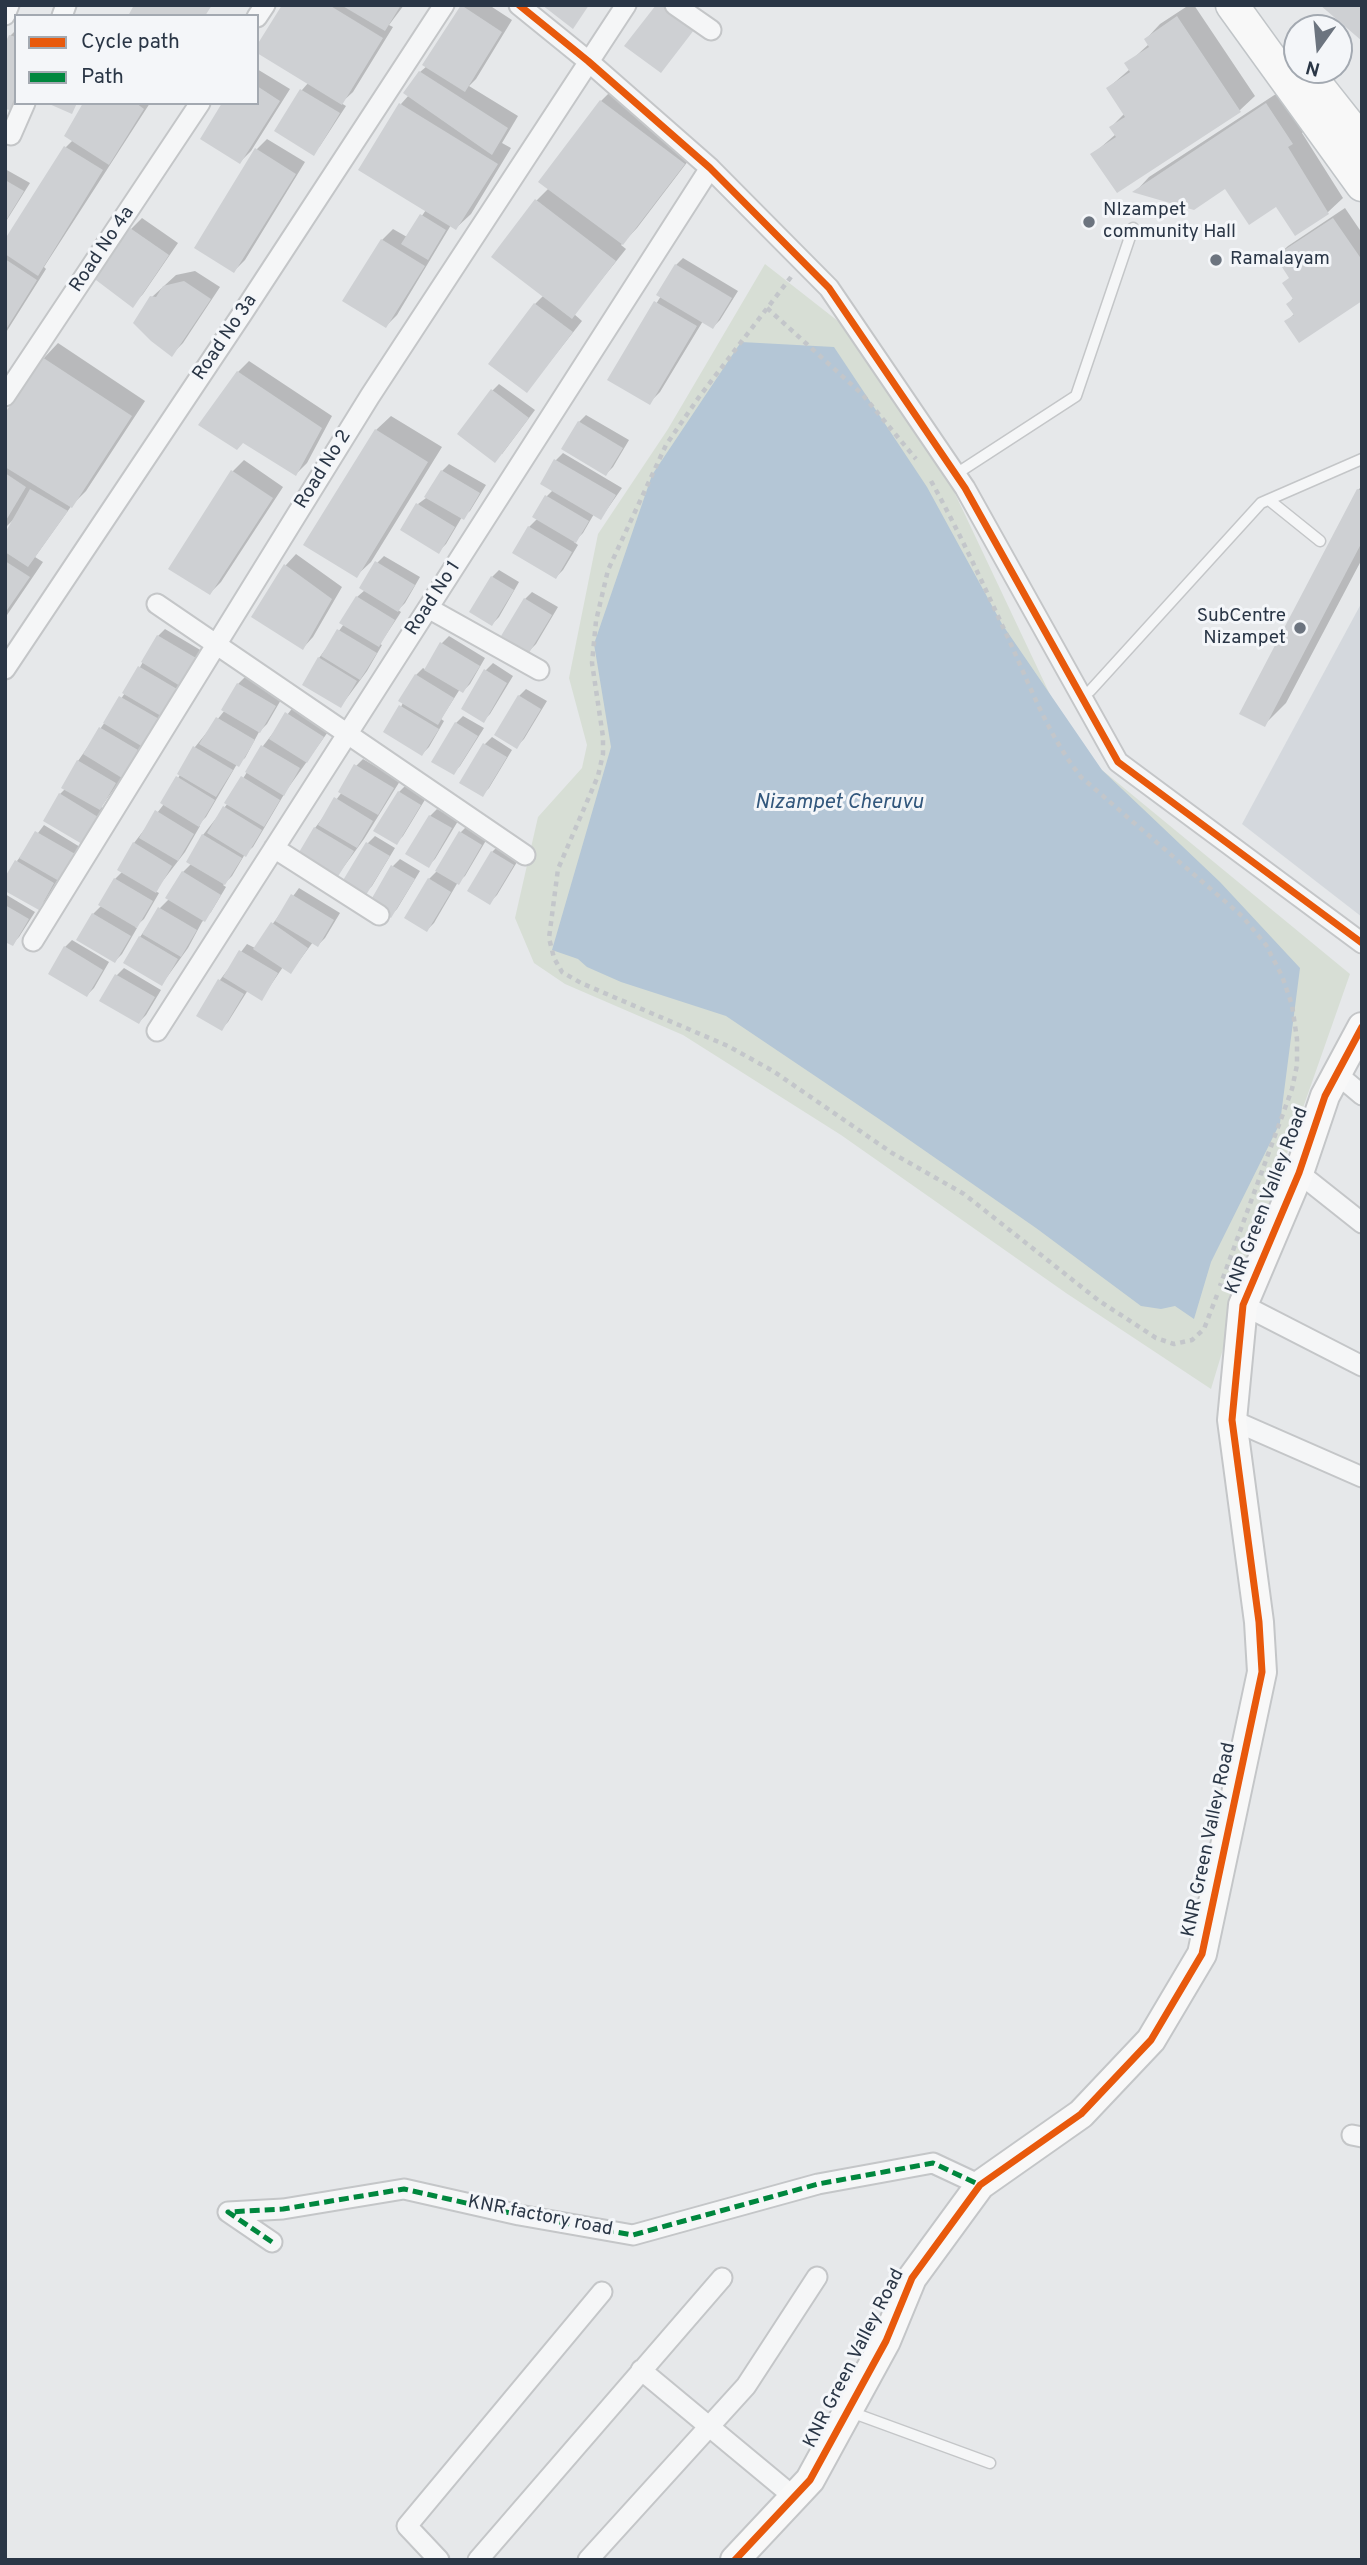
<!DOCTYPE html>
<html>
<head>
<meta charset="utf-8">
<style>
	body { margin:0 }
	#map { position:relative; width:1367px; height:2565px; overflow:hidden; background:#e6e8ea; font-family:Overpass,sans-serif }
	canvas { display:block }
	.frame { position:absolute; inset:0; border:7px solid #2a3646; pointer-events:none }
	.legend { position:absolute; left:14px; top:14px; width:245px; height:91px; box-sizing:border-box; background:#f4f6f9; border:2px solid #a3a9b1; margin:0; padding:9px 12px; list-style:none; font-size:21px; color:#2a3646 }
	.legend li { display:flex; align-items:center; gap:14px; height:35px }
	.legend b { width:35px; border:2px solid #a3a9b1 }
	.north { position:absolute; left:1283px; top:14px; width:70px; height:70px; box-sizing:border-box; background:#f4f6f9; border:2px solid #a3a9b1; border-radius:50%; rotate:195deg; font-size:19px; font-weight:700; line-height:28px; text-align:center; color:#2a3646 }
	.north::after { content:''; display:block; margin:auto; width:24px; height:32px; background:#6c747f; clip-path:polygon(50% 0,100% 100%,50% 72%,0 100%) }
</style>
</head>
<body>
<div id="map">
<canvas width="1367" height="2565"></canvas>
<div class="frame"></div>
<ul class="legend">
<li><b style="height:9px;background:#e8590c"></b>Cycle path</li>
<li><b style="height:9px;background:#00873e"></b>Path</li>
</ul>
<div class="north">N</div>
</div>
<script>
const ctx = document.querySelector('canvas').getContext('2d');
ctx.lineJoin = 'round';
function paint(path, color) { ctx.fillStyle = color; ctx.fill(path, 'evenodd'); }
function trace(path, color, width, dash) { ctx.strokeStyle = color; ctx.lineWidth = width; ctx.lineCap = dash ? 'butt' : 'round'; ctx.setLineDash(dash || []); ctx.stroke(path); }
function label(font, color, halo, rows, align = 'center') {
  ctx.font = font + ' Overpass,sans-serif'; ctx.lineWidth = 6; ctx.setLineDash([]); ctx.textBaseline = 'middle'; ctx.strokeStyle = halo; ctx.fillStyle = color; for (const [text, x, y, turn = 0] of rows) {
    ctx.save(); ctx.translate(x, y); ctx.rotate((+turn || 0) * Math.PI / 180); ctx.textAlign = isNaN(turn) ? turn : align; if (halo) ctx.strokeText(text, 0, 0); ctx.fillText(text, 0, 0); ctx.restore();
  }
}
const built = new Path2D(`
	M 1362,602 L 1362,917 L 1242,824 Z`);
const green = new Path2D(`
	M 765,264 L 843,325 L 950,483 L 1054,703 L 1096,765 L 1350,974 L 1252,1253 L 1211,1389 L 1066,1293 L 841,1135 L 683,1035 L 565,984 L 534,963 L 515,918 L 538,817 L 582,768 L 587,745 L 569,678 L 598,534 L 668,429 Z`);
const water = new Path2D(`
	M 741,342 L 834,347 L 927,487 L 1002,624 L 1102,770 L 1220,882 L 1300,968 L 1280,1123 L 1211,1262 L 1194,1319 L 1175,1306 L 1161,1309 L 1141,1306 L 1036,1228 L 882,1121 L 726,1016 L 621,982 L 587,967 L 578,959 L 552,950 L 611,747 L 594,644 L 652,475 Z`);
const shadow = new Path2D(`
	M 284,5 L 404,5 L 389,25 L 393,27 L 353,92 L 341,103 L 346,106 L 320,146 L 313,153 L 276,131 L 302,90 L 309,82 Z
	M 463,5 L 489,5 L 512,20 L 476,79 L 469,86 L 518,116 L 502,143 L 511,148 L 471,214 L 456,228 L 451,225 L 397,315 L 386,326 L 345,301 L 382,240 L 393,229 L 407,237 L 426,210 L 401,104 L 409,95 L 420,72 L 427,66 L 425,64 Z
	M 1189,5 L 1194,5 L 1255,96 L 1240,110 L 1117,191 L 1093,154 L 1116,134 L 1111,127 L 1125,113 L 1108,88 L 1130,69 L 1127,64 L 1149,44 L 1146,39 L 1160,24 Z
	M 16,30 L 16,102 L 10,108 L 10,36 Z
	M 257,69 L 290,89 L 251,151 L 240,162 L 257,103 Z
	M 616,86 L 698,148 L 637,228 L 621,245 L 626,249 L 574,314 L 582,321 L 527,391 L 535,304 L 544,295 L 536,201 L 549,188 L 601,101 Z
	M 1282,90 L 1307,128 L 1302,133 L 1343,198 L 1328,212 L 1295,234 L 1276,204 L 1225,187 L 1136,191 L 1149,177 Z
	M 85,103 L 150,103 L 44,267 L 46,269 L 5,334 L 5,243 L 66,147 L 73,140 Z
	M 267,139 L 305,162 L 245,260 L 234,271 L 256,150 Z
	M 5,169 L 30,183 L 5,223 Z
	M 1345,208 L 1362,233 L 1362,299 L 1286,322 L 1295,313 L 1288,304 L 1294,297 L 1291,277 L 1277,256 L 1288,246 Z
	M 142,218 L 178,243 L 143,294 L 133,305 L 131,229 Z
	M 683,258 L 738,291 L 720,320 L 713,327 L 703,321 L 660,392 L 649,403 L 609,379 L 661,296 L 676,265 Z
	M 195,271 L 220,287 L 183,343 L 172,354 L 152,297 L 176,275 Z
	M 58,343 L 145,401 L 86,491 L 72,505 L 35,557 L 43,562 L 5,618 L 5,536 L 13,520 L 5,528 L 5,417 L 44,358 Z
	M 249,361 L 332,416 L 307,463 L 296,474 L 238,372 Z
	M 499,384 L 535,410 L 502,454 L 492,391 Z
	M 586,415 L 629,440 L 613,467 L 606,474 L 579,422 Z
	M 391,416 L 442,447 L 371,562 L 356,576 L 376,430 Z
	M 563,453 L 622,488 L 601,518 L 594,514 L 583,533 L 574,542 L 578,545 L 563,570 L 556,577 L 514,552 L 529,527 L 538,518 L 547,496 L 553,490 L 542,483 L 556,460 Z
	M 244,460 L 283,487 L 221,582 L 210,593 L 233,471 Z
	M 449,464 L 486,485 L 470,511 L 462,517 L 446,544 L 439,551 L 418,504 L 426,498 L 442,471 Z
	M 1362,486 L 1362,559 L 1286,703 L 1264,725 L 1358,490 Z
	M 296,554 L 342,587 L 313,637 L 303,648 L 254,617 L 286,565 Z
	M 384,556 L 420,577 L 405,603 L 398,610 L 401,612 L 380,644 L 382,645 L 367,671 L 341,706 L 319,658 L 344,624 L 357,597 L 365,590 L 377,563 Z
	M 499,570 L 519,582 L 499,617 L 492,624 L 492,577 Z
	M 532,592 L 558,607 L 536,644 L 529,651 L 525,599 Z
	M 165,629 L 202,651 L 129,768 L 101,807 L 104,809 L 89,834 L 60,794 L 66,788 L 78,761 L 125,693 L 158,636 Z
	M 449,636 L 485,658 L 470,684 L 463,691 L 460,689 L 441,719 L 444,721 L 429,747 L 422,754 L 401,707 L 416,675 L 423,668 L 426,670 L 442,643 Z
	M 493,663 L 513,676 L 490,714 L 483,721 L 486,670 Z
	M 245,677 L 282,698 L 267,724 L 259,732 L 245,758 L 237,764 L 206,817 L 198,825 L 200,826 L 185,852 L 155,891 L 159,893 L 144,919 L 135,927 L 137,928 L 122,954 L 115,961 L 78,939 L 93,914 L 102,905 L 100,904 L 115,879 L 123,871 L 134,843 L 164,804 L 195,747 L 225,710 L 223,709 L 238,684 Z
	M 526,689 L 547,701 L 524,739 L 517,746 L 519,696 Z
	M 294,706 L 330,729 L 286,791 L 253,847 L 245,854 L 232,876 L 223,885 L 226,887 L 211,912 L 202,922 L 188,948 L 162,984 L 140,937 L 160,908 L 169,899 L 183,872 L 192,863 L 203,835 L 228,803 L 263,746 Z
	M 463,716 L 484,728 L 460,766 L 453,773 L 456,723 Z
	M 492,737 L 512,750 L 489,788 L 482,795 L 485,744 Z
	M 363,759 L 400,781 L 364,839 L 337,876 L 315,828 L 342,792 L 356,766 Z
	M 406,785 L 426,798 L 403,836 L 396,843 L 399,792 Z
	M 437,809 L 458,821 L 435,859 L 428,866 L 407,854 L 430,816 Z
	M 44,825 L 80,847 L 66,872 L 58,879 L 45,901 L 38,908 L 17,861 Z
	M 468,825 L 488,837 L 465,876 L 458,882 L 434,923 L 427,930 L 429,879 L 437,871 L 461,832 Z
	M 375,836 L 395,848 L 372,886 L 365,893 L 345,881 L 368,843 Z
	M 499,845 L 520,857 L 497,895 L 490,902 L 492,852 Z
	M 400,859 L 420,871 L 397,909 L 390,916 L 370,904 L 393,866 Z
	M 299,888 L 340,913 L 325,938 L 318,945 L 313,942 L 291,972 L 283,967 L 262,998 L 248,990 L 228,1022 L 221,1029 L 220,980 L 247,944 L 255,948 Z
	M 5,894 L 35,912 L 19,937 L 12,944 L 5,940 Z
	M 72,940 L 109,962 L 94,988 L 87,995 L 65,947 Z
	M 124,968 L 161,990 L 146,1015 L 139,1022 L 102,1000 L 117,975 Z`);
const building = new Path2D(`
	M 134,5 L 212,5 L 205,16 L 128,16 Z
	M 282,5 L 329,5 L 383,38 L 342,105 L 257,53 L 257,45 Z
	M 341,5 L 401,5 L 385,31 Z
	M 461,5 L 502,32 L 465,92 L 422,65 Z
	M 542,5 L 589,5 L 573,29 Z
	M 656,5 L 662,5 L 694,30 L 661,73 L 624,46 Z
	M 1320,5 L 1362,5 L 1362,41 Z
	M 1177,16 L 1241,112 L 1117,193 L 1090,154 L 1116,137 L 1109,127 L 1125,117 L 1106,88 L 1130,72 L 1124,63 L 1149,47 L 1144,39 Z
	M 9,35 L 16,37 L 16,96 L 10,110 L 5,109 L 5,43 Z
	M 419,71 L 508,128 L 492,155 L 403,93 Z
	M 257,86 L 280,101 L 240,164 L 200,139 L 222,103 L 257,103 Z
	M 300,89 L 340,113 L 314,156 L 274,131 Z
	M 600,100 L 685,164 L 623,245 L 538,182 Z
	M 47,103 L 77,103 L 72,114 Z
	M 83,103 L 136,103 L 144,109 L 109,165 L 64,136 Z
	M 399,103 L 498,164 L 456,230 L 358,170 Z
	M 1266,103 L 1293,144 L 1288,147 L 1329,214 L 1295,236 L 1276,207 L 1249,225 L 1225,189 L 1194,210 L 1132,192 Z
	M 64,146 L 103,170 L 38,276 L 5,254 L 5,239 Z
	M 255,148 L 296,174 L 234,273 L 194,248 Z
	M 5,180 L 24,191 L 5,222 Z
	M 535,199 L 616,261 L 572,319 L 491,257 Z
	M 420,214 L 446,230 L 428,260 L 401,244 Z
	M 1333,218 L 1362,260 L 1362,301 L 1299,343 L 1284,321 L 1294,315 L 1286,304 L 1293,299 L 1282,283 L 1289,278 L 1275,256 Z
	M 130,228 L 169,255 L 133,308 L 92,277 Z
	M 381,239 L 425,266 L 386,328 L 342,301 Z
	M 5,259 L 37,280 L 5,331 Z
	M 675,264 L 732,298 L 713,329 L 656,295 Z
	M 184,281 L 211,299 L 172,357 L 151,341 L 133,323 L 150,296 L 156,297 L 163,286 Z
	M 654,301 L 697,326 L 650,405 L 607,380 Z
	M 534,303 L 573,332 L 527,393 L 488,364 Z
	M 42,357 L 132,416 L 72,508 L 5,467 L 5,413 Z
	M 237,371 L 322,428 L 296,476 L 243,443 L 237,450 L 198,425 Z
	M 491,389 L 529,418 L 495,463 L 457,434 Z
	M 578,421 L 623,448 L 606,476 L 561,449 Z
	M 375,429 L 428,462 L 357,578 L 303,545 Z
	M 554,459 L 616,495 L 601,520 L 540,484 Z
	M 231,470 L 273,498 L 210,595 L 168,569 Z
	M 441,470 L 480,493 L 464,520 L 424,497 Z
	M 5,473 L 26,487 L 5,522 Z
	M 30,489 L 68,511 L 28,567 L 5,552 L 5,533 Z
	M 1357,489 L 1362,491 L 1362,542 L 1265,727 L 1239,714 Z
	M 545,495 L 589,521 L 576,543 L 532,517 Z
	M 416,503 L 455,527 L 439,554 L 400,530 Z
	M 528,526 L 572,552 L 556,579 L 512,553 Z
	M 5,561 L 30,577 L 5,613 Z
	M 375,561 L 415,585 L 398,612 L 359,588 Z
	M 284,564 L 332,599 L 303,650 L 251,617 Z
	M 491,576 L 514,590 L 492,626 L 469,612 Z
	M 356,596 L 395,620 L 379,647 L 339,623 Z
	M 524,598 L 552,615 L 529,653 L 501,636 Z
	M 337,629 L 377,653 L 360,680 L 321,656 Z
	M 157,635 L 196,658 L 180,686 L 141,662 Z
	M 440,642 L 480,666 L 463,693 L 424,670 Z
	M 318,657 L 357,681 L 341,708 L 302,685 Z
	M 138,666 L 177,689 L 161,716 L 122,693 Z
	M 484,669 L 507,683 L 484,723 L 461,709 Z
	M 415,674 L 454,698 L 438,725 L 398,701 Z
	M 237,683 L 276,706 L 260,733 L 221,710 Z
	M 518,695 L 541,709 L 517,749 L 494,735 Z
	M 119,696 L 159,719 L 143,747 L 103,723 Z
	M 399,705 L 439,729 L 422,756 L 383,732 Z
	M 285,712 L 324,737 L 307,763 L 269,739 Z
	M 216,717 L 255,740 L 239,767 L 199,744 Z
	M 455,722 L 478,736 L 454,775 L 431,762 Z
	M 99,727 L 138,750 L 122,778 L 83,754 Z
	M 483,743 L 507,757 L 483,797 L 459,783 Z
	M 261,745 L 300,768 L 284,796 L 245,772 Z
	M 193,746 L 233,770 L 216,797 L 177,774 Z
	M 77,760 L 116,783 L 100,810 L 61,788 Z
	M 354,764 L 394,788 L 378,815 L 338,792 Z
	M 176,776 L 215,800 L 199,827 L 160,803 Z
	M 241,776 L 280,800 L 264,827 L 224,803 Z
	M 398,791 L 421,805 L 397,845 L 373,831 Z
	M 59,793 L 98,817 L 82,844 L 43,821 Z
	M 334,797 L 373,821 L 357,848 L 318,825 Z
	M 223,806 L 262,830 L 246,857 L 207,833 Z
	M 155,810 L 194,834 L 178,861 L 139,838 Z
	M 429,815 L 452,828 L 429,868 L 405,854 Z
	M 314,827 L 354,851 L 337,878 L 298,854 Z
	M 35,831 L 75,854 L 59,881 L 19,858 Z
	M 459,831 L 482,845 L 459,885 L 435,871 Z
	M 202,834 L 242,858 L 225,885 L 186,862 Z
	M 133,842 L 172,866 L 156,893 L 117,870 Z
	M 366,842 L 390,856 L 366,895 L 342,882 Z
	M 491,851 L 514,865 L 490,905 L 467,891 Z
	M 15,860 L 54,883 L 39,910 L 5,891 L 5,877 Z
	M 391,865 L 415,879 L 391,918 L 368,905 Z
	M 182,871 L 221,895 L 205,922 L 165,898 Z
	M 114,878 L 153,901 L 137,928 L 98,905 Z
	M 428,878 L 451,892 L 427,932 L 404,918 Z
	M 291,894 L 334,920 L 318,947 L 275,921 Z
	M 5,905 L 29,919 L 13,946 L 5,942 Z
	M 158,907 L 197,930 L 181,957 L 142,934 Z
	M 92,913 L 131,936 L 115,963 L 76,940 Z
	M 271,922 L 308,948 L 291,974 L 253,949 Z
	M 139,936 L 178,959 L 162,986 L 123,963 Z
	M 64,946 L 103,970 L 87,997 L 48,974 Z
	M 239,950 L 278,973 L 262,1001 L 223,977 Z
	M 115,974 L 155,997 L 139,1024 L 99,1001 Z
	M 218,979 L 244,994 L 222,1031 L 196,1016 Z`);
const path = new Path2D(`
	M 791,277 L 699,397 L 666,445 L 608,570 L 596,621 L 592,663 L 603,737 L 603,754 L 598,776 L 558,869 L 549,938 L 554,958 L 562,972 L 581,983 L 728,1046 L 773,1071 L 892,1153 L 964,1194 L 1098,1300 L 1156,1338 L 1174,1344 L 1192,1340 L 1204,1329 L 1217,1295
	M 767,308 L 862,394 L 916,459
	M 931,481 C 960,533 984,586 1009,640 C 1030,686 1049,737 1081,777 L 1242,916 L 1266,945 L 1282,976 L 1292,1005 L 1297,1039 L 1297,1065 L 1292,1089 L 1220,1286`);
const lane = new Path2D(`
	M 956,474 L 1076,396 L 1133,228
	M 1269,500 L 1320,541
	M 1090,691 L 1261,503 L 1362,459
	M 848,2411 L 990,2463`);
const street = new Path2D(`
	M 519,5 L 588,61 L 710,168 L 829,288 L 965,488 L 1118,762 L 1362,943
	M 675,5 L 711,30
	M 5,15 L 9,5
	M 62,16 L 66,5
	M 257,17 L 265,5
	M 11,135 L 25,103
	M 5,396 L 200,103
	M 157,604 L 525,855
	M 428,608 L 539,670
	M 5,669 L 242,314 L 444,5
	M 274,848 L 379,915
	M 33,941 L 370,396 L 626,5
	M 157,1031 L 710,168
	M 1337,1074 L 1362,1095
	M 1299,1173 L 1362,1223
	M 1243,1305 L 1362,1366
	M 1232,1420 L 1362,1477
	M 1352,2135 L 1362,2137
	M 272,2242 L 228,2212 L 283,2209 L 404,2189 L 519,2215 L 633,2235 L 818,2184 L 933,2163 L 980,2185
	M 641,2370 L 794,2497
	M 439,2560 L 407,2526 L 602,2292
	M 478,2560 L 722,2278
	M 588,2560 L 746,2386 L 817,2277`);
const secondary = new Path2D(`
	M 735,2560 L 810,2480 L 886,2341 L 912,2278 L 980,2185 L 1081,2114 L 1151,2040 L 1202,1954 L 1262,1672 L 1259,1622 L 1232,1420 L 1243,1305 L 1299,1173 L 1325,1096 L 1362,1027`);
const primary = new Path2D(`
	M 1232,5 L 1362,185
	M 1305,70 L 1362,142`);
const quiet = new Path2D(`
	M 272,2242 L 228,2212 L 283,2209 L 404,2189 L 519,2215 L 633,2235 L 818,2184 L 933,2163 L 980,2185`);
const cycleway = new Path2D(`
	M 519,5 L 588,61 L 710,168 L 829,288 L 965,488 L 1118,762 L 1362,943
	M 735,2560 L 810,2480 L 886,2341 L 912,2278 L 980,2185 L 1081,2114 L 1151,2040 L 1202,1954 L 1262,1672 L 1259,1622 L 1232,1420 L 1243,1305 L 1299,1173 L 1325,1096 L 1362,1027`);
const markers = [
	[1089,222,7,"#6c747f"],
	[1216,260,7,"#6c747f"],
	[1300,628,7,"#6c747f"]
];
const poiNames = [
	["NIzampet",1103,211],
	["community Hall",1103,233],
	["Ramalayam",1230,260],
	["SubCentre",1286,617,"right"],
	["Nizampet",1286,639,"right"]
];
const streetNames = [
	["Road No 4a",103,250,-56],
	["Road No 3a",226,338,-56],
	["Road No 2",324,470,-58],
	["Road No 1",434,599,-57],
	["KNR Green Valley Road",1268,1201,-69],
	["KNR Green Valley Road",1210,1840,-78],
	["KNR factory road",540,2217,11],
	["KNR Green Valley Road",855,2359,-63]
];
const waterNames = [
	["Nizampet Cheruvu",839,804]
];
paint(built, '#d4d8dd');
paint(green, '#d7ded5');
paint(water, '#b4c6d6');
paint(shadow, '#0003');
paint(building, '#ced0d3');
trace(lane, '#c4c6c8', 13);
trace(street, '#c4c6c8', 23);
trace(secondary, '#c4c6c8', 32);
trace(primary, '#c1c5c8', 35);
trace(path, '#c3c6ca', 4.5, [5, 5]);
trace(lane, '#f5f6f7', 10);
trace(street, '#f5f6f7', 19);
trace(secondary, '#f8f8f8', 28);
trace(primary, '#f8f8f8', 32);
trace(quiet, '#00873e', 5, [10, 5]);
trace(cycleway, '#e8590c', 7);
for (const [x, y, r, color] of markers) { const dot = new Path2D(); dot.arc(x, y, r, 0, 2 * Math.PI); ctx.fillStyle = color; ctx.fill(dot); trace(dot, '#f4f6f9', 2.5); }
label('19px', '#2a3646', '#f4f6f9', poiNames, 'left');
label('19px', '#2a3646', '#f4f6f9', streetNames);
label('italic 21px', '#32577c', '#f4f6f9', waterNames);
</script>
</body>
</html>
